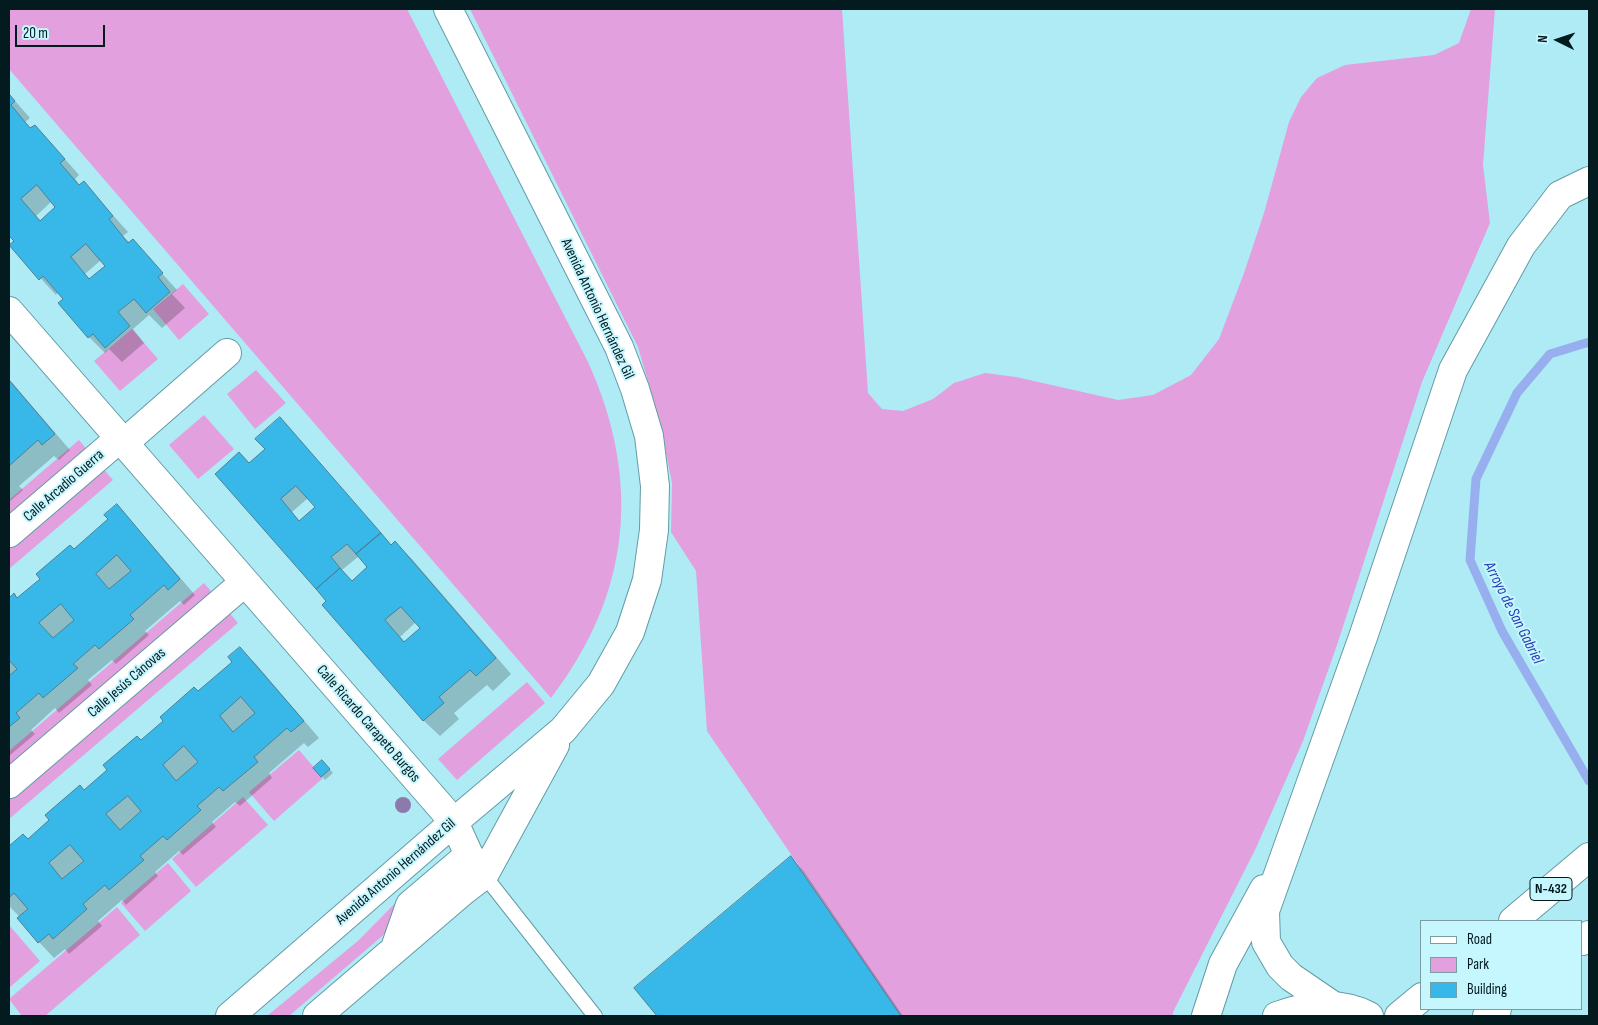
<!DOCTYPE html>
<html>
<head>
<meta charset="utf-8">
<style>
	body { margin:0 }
	#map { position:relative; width:1598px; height:1025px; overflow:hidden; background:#afebf5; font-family:"Sofia Sans Condensed",sans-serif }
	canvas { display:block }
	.frame { position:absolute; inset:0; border:10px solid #031a1e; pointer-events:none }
	.legend { position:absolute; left:1420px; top:920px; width:162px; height:90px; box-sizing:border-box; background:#c6f6fe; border:1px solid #789ea4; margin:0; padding:6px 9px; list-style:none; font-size:15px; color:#031a1e }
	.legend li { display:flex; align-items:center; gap:10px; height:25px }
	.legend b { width:25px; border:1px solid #789ea4 }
	.north { position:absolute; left:1533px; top:15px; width:50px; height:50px; -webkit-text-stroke:4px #c6f6fe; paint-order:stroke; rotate:274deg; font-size:14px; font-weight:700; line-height:20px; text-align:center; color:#031a1e }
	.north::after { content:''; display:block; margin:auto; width:18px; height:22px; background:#031a1e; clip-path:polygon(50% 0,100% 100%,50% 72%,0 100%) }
	.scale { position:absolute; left:15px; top:25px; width:90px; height:22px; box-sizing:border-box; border:2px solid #031a1e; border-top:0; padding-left:6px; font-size:15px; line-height:18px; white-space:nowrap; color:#031a1e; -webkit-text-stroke:4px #c6f6fe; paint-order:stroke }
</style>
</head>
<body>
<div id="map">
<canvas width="1598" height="1025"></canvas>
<div class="frame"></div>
<ul class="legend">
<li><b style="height:6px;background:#fff"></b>Road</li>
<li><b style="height:14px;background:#e2a0de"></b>Park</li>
<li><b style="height:14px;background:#38b8e8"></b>Building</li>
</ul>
<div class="north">N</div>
<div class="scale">20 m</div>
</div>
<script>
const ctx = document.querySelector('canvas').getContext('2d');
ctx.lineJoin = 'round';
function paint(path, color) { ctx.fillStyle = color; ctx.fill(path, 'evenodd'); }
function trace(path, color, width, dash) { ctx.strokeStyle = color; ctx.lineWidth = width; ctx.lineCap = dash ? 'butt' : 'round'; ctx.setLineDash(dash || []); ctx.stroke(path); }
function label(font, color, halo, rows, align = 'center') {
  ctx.font = font + ' "Sofia Sans Condensed",sans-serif'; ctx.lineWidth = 4; ctx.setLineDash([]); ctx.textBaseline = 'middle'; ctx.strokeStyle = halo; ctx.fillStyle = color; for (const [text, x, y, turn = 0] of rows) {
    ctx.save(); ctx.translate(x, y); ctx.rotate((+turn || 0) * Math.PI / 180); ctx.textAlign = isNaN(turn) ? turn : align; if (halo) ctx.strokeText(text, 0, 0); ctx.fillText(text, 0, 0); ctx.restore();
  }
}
const green = new Path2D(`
	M 9,9 L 407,9 L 588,362 C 642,481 631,594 551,698 L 9,69 Z
	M 470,9 L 842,9 L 868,393 L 882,409 L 903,411 L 933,399 L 954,383 L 985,373 L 1016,377 L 1118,400 L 1153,395 L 1191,375 L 1219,339 L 1244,273 L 1264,213 L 1289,122 L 1301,97 L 1317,78 L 1345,65 L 1434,55 L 1459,43 L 1471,9 L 1495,9 L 1483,165 L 1490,223 L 1422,382 L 1337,645 L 1303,741 L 1256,848 L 1173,1012 L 1173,1016 L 901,1016 L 707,731 L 696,571 L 671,532 L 672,483 L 660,423 L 638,347 Z
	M 183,284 L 209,314 L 179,340 L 153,309 Z
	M 132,329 L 158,359 L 120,391 L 94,361 Z
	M 256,370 L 286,403 L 255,429 L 227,394 Z
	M 204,415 L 234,449 L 198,479 L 169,445 Z
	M 79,440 L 113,480 L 9,569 L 9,500 Z
	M 204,583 L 238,623 L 9,819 L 9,751 Z
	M 527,682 L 545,703 L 457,780 L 438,759 Z
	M 299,750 L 323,778 L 274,821 L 249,792 Z
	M 243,797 L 268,825 L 196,887 L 172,859 Z
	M 168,863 L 191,891 L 145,931 L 121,903 Z
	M 404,894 L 395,925 L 289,1016 L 267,1016 L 359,940 Z
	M 117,907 L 140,935 L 45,1016 L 22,1016 L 9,999 Z
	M 9,925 L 40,961 L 9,988 Z`);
const shadow = new Path2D(`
	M 9,94 L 30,118 L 25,122 L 32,129 L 35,126 L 50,142 L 79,175 L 75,179 L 80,186 L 84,183 L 128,232 L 123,236 L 130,243 L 133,241 L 177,290 L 172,294 L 185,308 L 162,328 L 149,315 L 133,329 L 144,343 L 122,362 L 109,349 L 105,353 L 89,337 L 58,292 L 56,295 L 11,246 L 15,242 L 10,235 L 9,236 ZM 52,201 L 57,207 L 41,221 L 36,216 ZM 101,260 L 107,266 L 91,280 L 85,274 Z
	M 9,379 L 70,450 L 59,460 L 54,456 L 19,486 L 23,490 L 9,502 Z
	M 267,449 L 392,546 L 395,543 L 411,558 L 511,674 L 493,691 L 487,685 L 454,713 L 459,719 L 440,736 L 424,721 L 323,605 L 328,601 L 250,464 ZM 308,498 L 317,507 L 300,522 L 292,512 ZM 359,556 L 369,567 L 352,582 L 342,570 ZM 416,622 L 421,628 L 405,642 L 400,637 Z
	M 117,506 L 132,522 L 195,595 L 184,605 L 180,601 L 145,631 L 149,635 L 116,664 L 112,660 L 88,680 L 92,685 L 59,713 L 55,708 L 31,730 L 35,734 L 9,756 L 9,599 L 13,595 L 17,599 L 110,520 Z
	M 240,649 L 256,664 L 319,738 L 308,747 L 304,743 L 269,773 L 272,778 L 240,806 L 235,802 L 212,822 L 216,827 L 183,855 L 179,851 L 155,872 L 158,876 L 126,905 L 122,900 L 98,921 L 102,926 L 69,954 L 65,949 L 54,958 L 39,942 L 20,917 L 9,906 L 9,848 L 23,835 L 28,840 L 234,662 Z
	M 326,765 L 333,773 L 325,780 L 322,776 Z
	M 791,858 L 803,870 L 903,1016 L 658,1016 L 635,988 Z`);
const stream = new Path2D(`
	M 1589,342 L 1550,354 L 1517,393 L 1476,479 L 1470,560 L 1502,631 L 1589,781`);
const building = new Path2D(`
	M 9,94 L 15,101 L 11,105 L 30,128 L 35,125 L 65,159 L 60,163 L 79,185 L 84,181 L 113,216 L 109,219 L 128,243 L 133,239 L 163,273 L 158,277 L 170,292 L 146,313 L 134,299 L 118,312 L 130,326 L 105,348 L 93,334 L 88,338 L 58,303 L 63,299 L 43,276 L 39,280 L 9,245 L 14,241 L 9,236 ZM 37,185 L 55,207 L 40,221 L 21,199 ZM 86,244 L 105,266 L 89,279 L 71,257 Z
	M 9,380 L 55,434 L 42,445 L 38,440 L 9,466 Z
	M 280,417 L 381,533 L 356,554 L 347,544 L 331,557 L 340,568 L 316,589 L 215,474 L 239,452 L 249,463 L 265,449 L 255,439 ZM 296,486 L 315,507 L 299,521 L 281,499 Z
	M 117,504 L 180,579 L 168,590 L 164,585 L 130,615 L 134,619 L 99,649 L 95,645 L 73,664 L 78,668 L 43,698 L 39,693 L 16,713 L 20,718 L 9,727 L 9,676 L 17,669 L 9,660 L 9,598 L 14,593 L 17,598 L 40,579 L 36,574 L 70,545 L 74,549 L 108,519 L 104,515 ZM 117,555 L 131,571 L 109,589 L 96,574 ZM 61,604 L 74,620 L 53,638 L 39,623 Z
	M 381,533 L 391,545 L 395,541 L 496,658 L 476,676 L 470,670 L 439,697 L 444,703 L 423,721 L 322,605 L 326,601 L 316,589 L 340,568 L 352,581 L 367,567 L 356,554 ZM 401,607 L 420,628 L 404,642 L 385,620 Z
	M 240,647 L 304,721 L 291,732 L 287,728 L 254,757 L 258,762 L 223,791 L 219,787 L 197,806 L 201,810 L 167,840 L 163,836 L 140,856 L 144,860 L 109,890 L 105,885 L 83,904 L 87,909 L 53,939 L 49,934 L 38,943 L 17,918 L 28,909 L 14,893 L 9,898 L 9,846 L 23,834 L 28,839 L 49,820 L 45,815 L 80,785 L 84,790 L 107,770 L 103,765 L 137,736 L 141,740 L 163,721 L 160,717 L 194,687 L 198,691 L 232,662 L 228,657 ZM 241,697 L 255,713 L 233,732 L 220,716 ZM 184,746 L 198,762 L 176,781 L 163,765 ZM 128,796 L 141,811 L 120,830 L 106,814 ZM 70,845 L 84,861 L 62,879 L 49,863 Z
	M 322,760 L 330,769 L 321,777 L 313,768 Z
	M 791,856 L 901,1016 L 657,1016 L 634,988 Z`);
const lane = new Path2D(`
	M 484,875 L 595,1016`);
const street = new Path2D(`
	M 9,311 L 454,822 L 469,855 L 484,875
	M 124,443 L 227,353
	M 9,533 L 120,438
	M 9,784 L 245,582
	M 395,948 L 410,905 L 469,855
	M 1332,1005 L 1291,977 L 1280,966 L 1266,942 L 1265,911 L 1363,637 L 1453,370 L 1521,246 L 1560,195 L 1589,181
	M 230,1016 L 454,822 L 563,730 L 601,684 L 630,632 L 647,580 L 654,530 L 655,486 L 649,436 L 635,389 L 619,347 L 448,9
	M 317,1016 L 463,891 L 484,875 L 555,745
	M 1206,1016 L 1223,964 L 1264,889`);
const highway = new Path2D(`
	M 1513,921 L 1589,857
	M 1582,941 L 1589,935
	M 1277,1016 C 1307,1005 1339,1000 1369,1016
	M 1399,1016 L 1422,997
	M 1487,1016 L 1497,1009`);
const trees = [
	[403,805]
];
const shields = [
	[1551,889,42]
];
const shieldNames = [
	["N-432",1551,889]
];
const streetNames = [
	["Avenida Antonio Hernández Gil",597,309,65],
	["Calle Arcadio Guerra",64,486,-41],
	["Calle Jesús Cánovas",127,683,-41],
	["Calle Ricardo Carapeto Burgos",368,724,49],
	["Avenida Antonio Hernández Gil",396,872,-41]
];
const waterNames = [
	["Arroyo de San Gabriel",1513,613,63]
];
paint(green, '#e2a0de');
paint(shadow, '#0003');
trace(stream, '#98afef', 9);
paint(building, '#38b8e8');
trace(building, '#4e7f95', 1);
trace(lane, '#629ca6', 16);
trace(street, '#629ca6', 30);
trace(highway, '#629ca6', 30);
trace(lane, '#fff', 14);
trace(street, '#fff', 28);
trace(highway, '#fff', 28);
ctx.fillStyle = '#8d7aac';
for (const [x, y] of trees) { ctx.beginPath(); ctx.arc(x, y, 8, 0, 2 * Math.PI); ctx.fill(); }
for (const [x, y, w] of shields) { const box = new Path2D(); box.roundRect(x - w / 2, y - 11.5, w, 23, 4); ctx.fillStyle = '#c6f6fe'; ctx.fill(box); trace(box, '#031a1e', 1); }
label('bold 14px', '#031a1e', null, shieldNames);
label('15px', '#031a1e', '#c6f6fe', streetNames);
label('italic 16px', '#263bb3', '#c6f6fe', waterNames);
</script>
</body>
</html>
